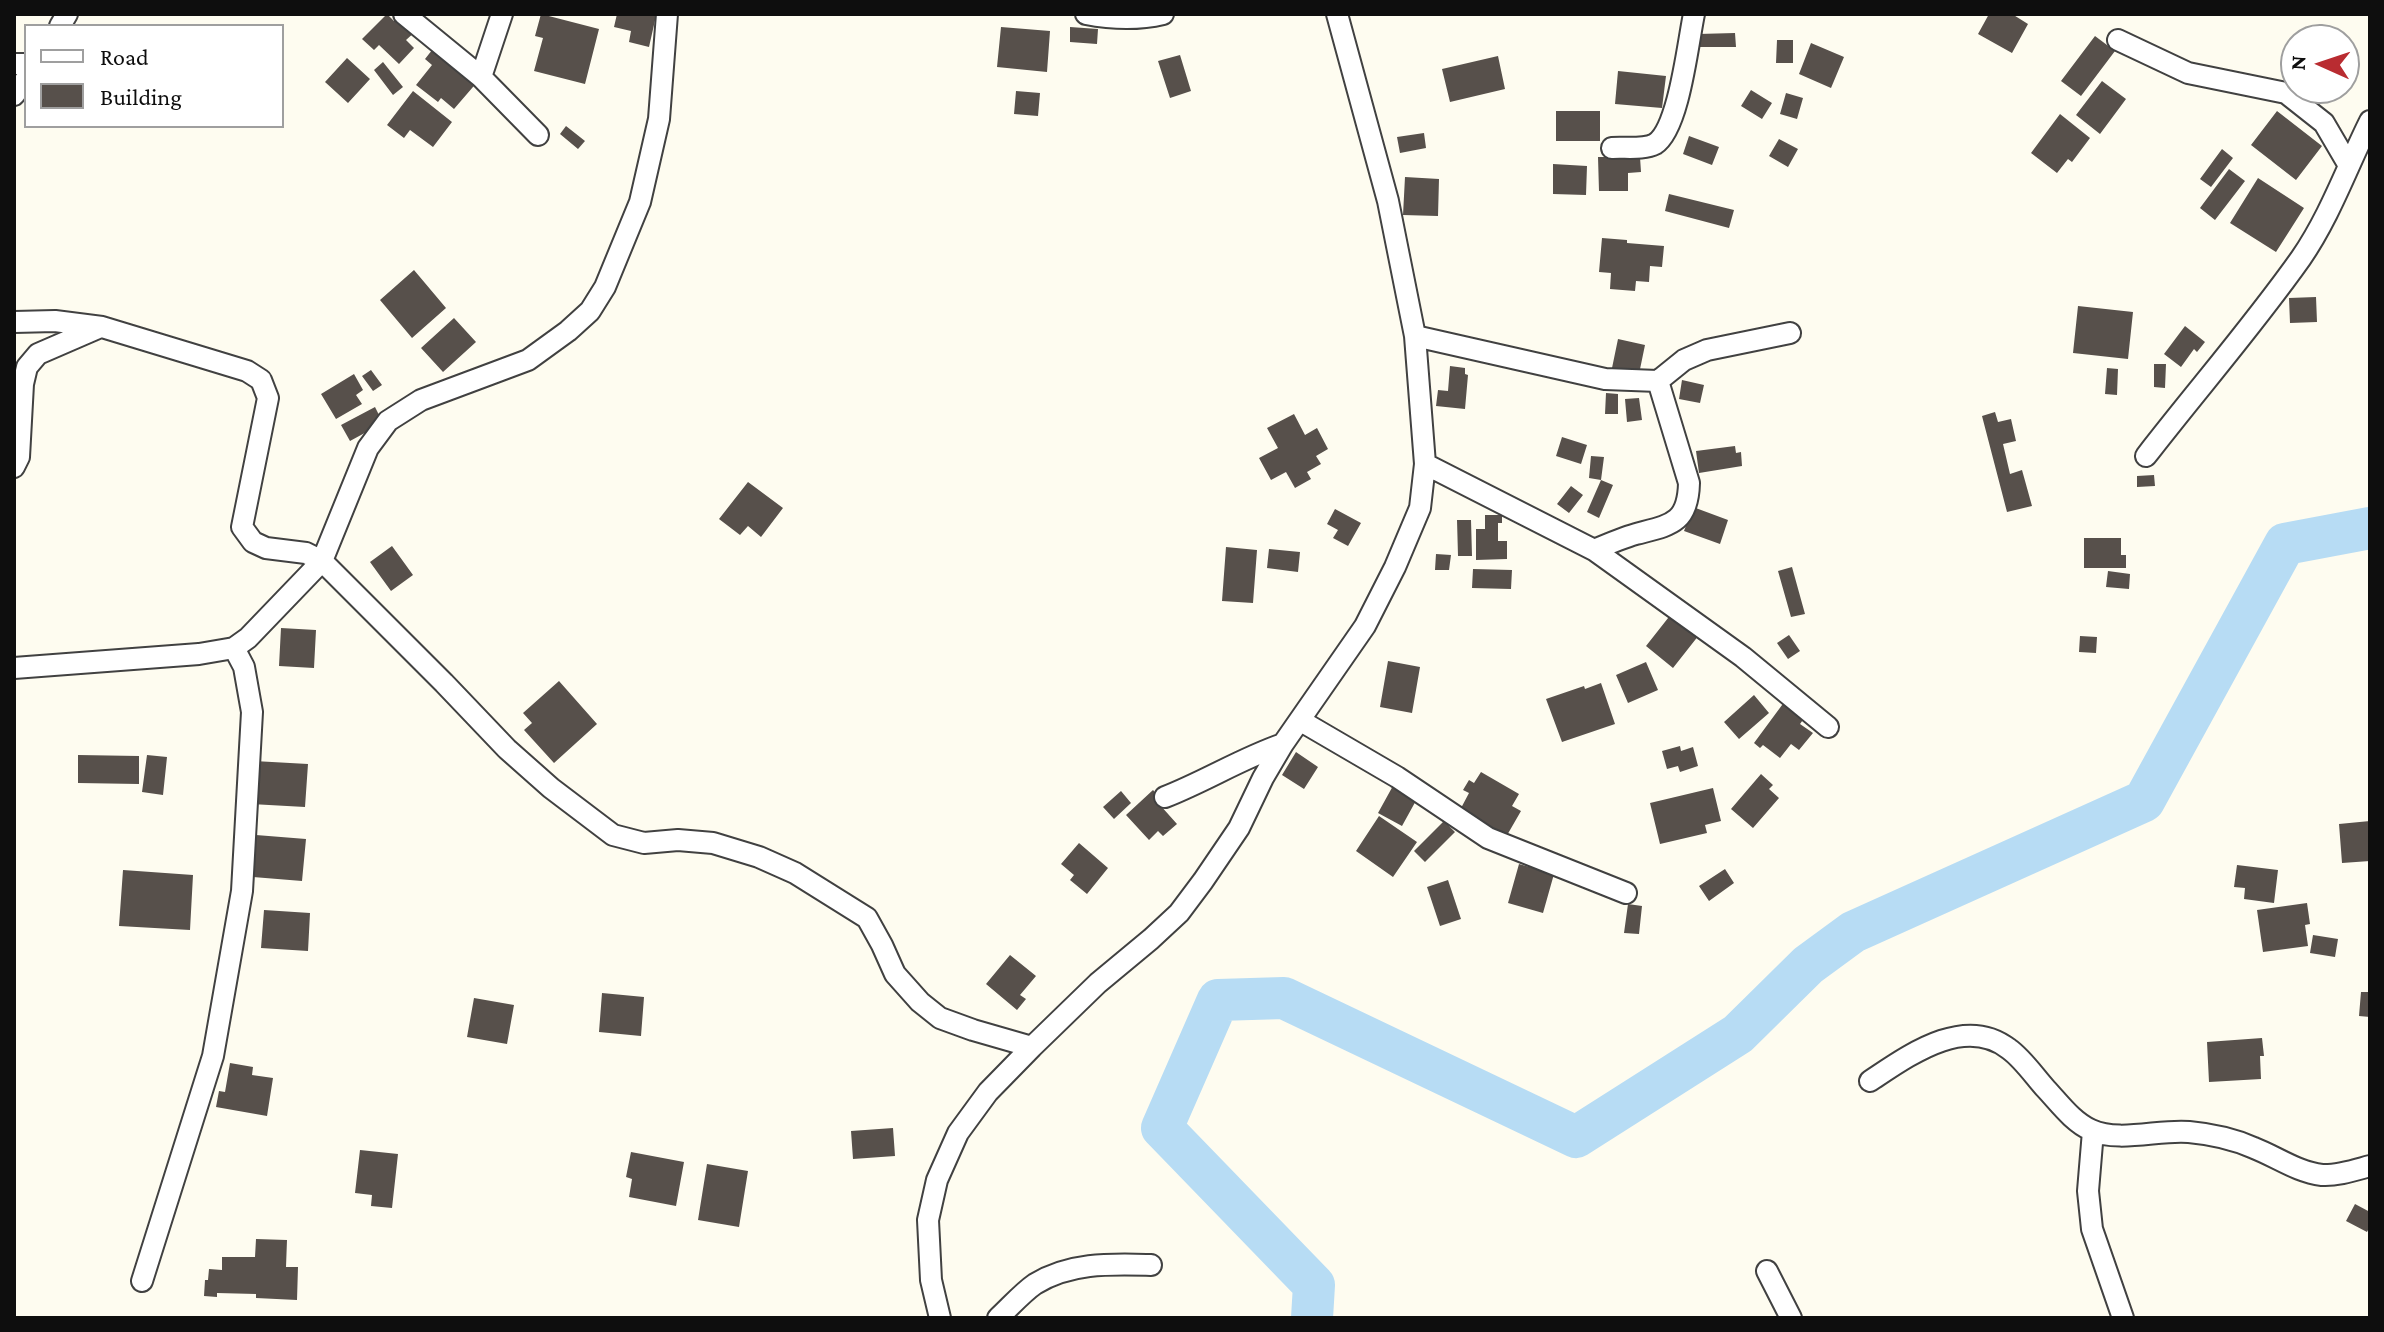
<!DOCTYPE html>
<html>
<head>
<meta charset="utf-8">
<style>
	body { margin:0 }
	#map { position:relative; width:2384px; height:1332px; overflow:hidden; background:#fefcf0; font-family:"Crimson Pro",serif }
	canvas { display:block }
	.frame { position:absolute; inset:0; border:16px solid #0e0e0e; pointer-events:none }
	.legend { position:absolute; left:24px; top:24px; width:260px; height:104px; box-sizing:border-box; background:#fff; border:2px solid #9f9f9f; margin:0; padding:10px 14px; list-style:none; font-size:24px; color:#0e0e0e }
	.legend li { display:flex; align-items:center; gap:16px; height:40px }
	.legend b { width:40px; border:2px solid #9f9f9f }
	.north { position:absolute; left:2280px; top:24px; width:80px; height:80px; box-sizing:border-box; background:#fff; border:2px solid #9f9f9f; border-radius:50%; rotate:273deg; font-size:22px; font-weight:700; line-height:32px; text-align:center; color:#0e0e0e }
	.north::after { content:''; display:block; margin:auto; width:28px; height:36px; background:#b92c31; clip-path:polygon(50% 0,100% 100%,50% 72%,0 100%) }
</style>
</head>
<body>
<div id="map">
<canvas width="2384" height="1332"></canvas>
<div class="frame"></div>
<ul class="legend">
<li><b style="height:10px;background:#fff"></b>Road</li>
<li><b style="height:22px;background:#57504b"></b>Building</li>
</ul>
<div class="north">N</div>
</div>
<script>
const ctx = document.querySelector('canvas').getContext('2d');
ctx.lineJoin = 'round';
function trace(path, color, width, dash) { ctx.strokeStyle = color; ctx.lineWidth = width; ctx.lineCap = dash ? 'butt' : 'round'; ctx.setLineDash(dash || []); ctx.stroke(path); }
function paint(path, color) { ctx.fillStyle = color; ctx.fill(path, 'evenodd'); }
const river = new Path2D(`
	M 1312,1318 L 1314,1285 L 1162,1128 L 1218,1000 L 1284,998 L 1576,1137 L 1738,1034 L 1808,965 L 1853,932 L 2144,801 L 2285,544 L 2370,528`);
const building = new Path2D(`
	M 387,14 L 394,21 L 400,15 L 416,31 L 406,40 L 414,48 L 399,64 L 379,45 L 374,50 L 362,39 Z
	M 541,14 L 599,29 L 585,84 L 534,71 L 543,38 L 535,36 Z
	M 617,14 L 656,16 L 649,47 L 629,42 L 631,31 L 614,27 Z
	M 1989,14 L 2012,14 L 2028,24 L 2012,53 L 1978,34 Z
	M 1001,27 L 1050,31 L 1047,72 L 997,67 Z
	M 1070,27 L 1098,29 L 1097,44 L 1070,42 Z
	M 1735,33 L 1736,47 L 1698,47 L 1698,34 Z
	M 2095,36 L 2115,51 L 2081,96 L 2061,81 Z
	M 1777,40 L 1793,40 L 1793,63 L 1776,63 Z
	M 1811,43 L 1844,57 L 1831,88 L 1799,74 Z
	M 436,45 L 479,80 L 454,109 L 441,98 L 438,102 L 416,85 L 432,65 L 425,59 Z
	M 1180,55 L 1191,91 L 1170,98 L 1158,61 Z
	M 1498,56 L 1505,89 L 1450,102 L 1442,69 Z
	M 347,58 L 370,79 L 348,103 L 325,82 Z
	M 383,62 L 403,87 L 393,95 L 374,70 Z
	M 1618,71 L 1666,76 L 1662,108 L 1615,104 Z
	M 2102,81 L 2126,99 L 2100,134 L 2076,115 Z
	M 1751,90 L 1772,103 L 1762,119 L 1741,106 Z
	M 413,91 L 452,122 L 433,147 L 410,130 L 404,138 L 387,125 Z
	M 1016,91 L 1040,93 L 1038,116 L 1014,114 Z
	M 1786,93 L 1803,98 L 1797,119 L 1780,114 Z
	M 1556,111 L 1600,111 L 1600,141 L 1556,141 Z
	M 2277,111 L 2322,146 L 2296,180 L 2251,145 Z
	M 2060,114 L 2090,138 L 2072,162 L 2068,159 L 2057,173 L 2031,153 Z
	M 566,126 L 585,141 L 578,149 L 560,134 Z
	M 1424,133 L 1426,148 L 1400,153 L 1397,137 Z
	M 1689,136 L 1719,147 L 1712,165 L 1683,154 Z
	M 1779,139 L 1798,149 L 1788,167 L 1769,156 Z
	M 2222,149 L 2233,158 L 2211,187 L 2200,179 Z
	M 1598,157 L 1640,157 L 1641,172 L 1628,173 L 1628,191 L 1599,191 Z
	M 1553,164 L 1587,166 L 1586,195 L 1553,194 Z
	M 2229,169 L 2245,181 L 2215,220 L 2200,208 Z
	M 1405,177 L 1439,179 L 1438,216 L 1403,215 Z
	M 2258,178 L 2304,208 L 2276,252 L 2230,223 Z
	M 1669,194 L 1734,210 L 1729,228 L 1665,211 Z
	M 1602,238 L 1627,240 L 1627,243 L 1664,246 L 1662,267 L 1650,266 L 1649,282 L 1636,281 L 1635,291 L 1610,289 L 1611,273 L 1599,272 Z
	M 414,270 L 446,308 L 412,338 L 380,300 Z
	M 2316,297 L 2317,322 L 2290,323 L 2289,298 Z
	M 2078,306 L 2133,312 L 2128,359 L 2073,353 Z
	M 454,318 L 476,342 L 443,372 L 421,348 Z
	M 2185,326 L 2205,342 L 2197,352 L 2194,349 L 2181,367 L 2164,354 Z
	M 1618,339 L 1645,345 L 1639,374 L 1612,368 Z
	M 2154,364 L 2166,364 L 2165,388 L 2154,387 Z
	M 1450,366 L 1465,368 L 1465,374 L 1468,375 L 1465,409 L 1436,406 L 1438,390 L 1448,391 Z
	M 2107,368 L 2118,369 L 2117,395 L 2105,394 Z
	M 371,370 L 382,385 L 373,391 L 362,376 Z
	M 354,374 L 363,390 L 356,395 L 362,404 L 336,419 L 321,394 Z
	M 1682,380 L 1704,385 L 1700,403 L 1679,399 Z
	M 1606,393 L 1618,394 L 1618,414 L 1605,414 Z
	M 1639,398 L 1642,420 L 1627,422 L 1625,399 Z
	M 375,407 L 383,423 L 350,441 L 341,425 Z
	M 1995,412 L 1998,422 L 2011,419 L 2016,441 L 2003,444 L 2010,474 L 2022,470 L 2032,506 L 2007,512 L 1982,416 Z
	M 1294,414 L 1305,435 L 1317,428 L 1328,449 L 1316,456 L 1321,464 L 1307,472 L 1311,479 L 1295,488 L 1286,472 L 1271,480 L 1259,458 L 1278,448 L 1267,428 Z
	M 1562,437 L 1587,445 L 1581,464 L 1556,456 Z
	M 1735,446 L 1736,453 L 1741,452 L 1742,466 L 1699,473 L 1696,451 Z
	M 1591,456 L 1604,457 L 1601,480 L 1589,478 Z
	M 2154,475 L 2155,486 L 2137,487 L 2137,476 Z
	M 1601,480 L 1613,485 L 1599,518 L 1587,512 Z
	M 748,482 L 783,508 L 761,537 L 748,526 L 740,535 L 719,519 Z
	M 1571,486 L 1583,495 L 1569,513 L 1557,504 Z
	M 1693,507 L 1728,520 L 1720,544 L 1684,531 Z
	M 1335,509 L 1361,523 L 1348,546 L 1333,538 L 1338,530 L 1327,524 Z
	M 1485,515 L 1502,515 L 1502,523 L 1498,523 L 1498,541 L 1507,541 L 1507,559 L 1476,560 L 1476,529 L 1485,529 Z
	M 1457,520 L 1471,520 L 1472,556 L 1458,556 Z
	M 2084,538 L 2121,538 L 2121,555 L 2126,555 L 2126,568 L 2084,568 Z
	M 392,546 L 413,575 L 391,591 L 370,562 Z
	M 1226,547 L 1257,550 L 1253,603 L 1222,601 Z
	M 1269,549 L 1300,552 L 1298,572 L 1267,568 Z
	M 1436,554 L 1451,555 L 1449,570 L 1435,570 Z
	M 1792,567 L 1805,614 L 1791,617 L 1778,571 Z
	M 1473,569 L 1512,570 L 1511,589 L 1472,588 Z
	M 2108,571 L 2130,574 L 2129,589 L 2106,587 Z
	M 1672,613 L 1699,635 L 1673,668 L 1646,646 Z
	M 281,628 L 316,630 L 314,668 L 279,666 Z
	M 1789,635 L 1800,651 L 1788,659 L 1777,643 Z
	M 2080,636 L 2097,637 L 2096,653 L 2079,652 Z
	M 1388,661 L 1420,667 L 1412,713 L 1380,707 Z
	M 1646,662 L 1658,690 L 1628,703 L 1616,675 Z
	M 559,681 L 597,724 L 554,763 L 524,730 L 532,723 L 523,713 Z
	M 1601,683 L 1615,724 L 1562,742 L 1546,699 L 1584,686 L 1585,689 Z
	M 1754,695 L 1769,713 L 1739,739 L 1724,722 Z
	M 1785,701 L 1805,717 L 1800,724 L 1813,733 L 1799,750 L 1791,744 L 1780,758 L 1763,745 L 1760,748 L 1754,743 Z
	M 1680,746 L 1681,751 L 1693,747 L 1698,766 L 1680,772 L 1678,766 L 1667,769 L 1662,751 Z
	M 1296,752 L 1318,767 L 1304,789 L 1282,775 Z
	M 78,755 L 139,756 L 139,784 L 78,783 Z
	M 147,755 L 167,757 L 163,795 L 142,792 Z
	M 254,761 L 308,764 L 305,807 L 251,804 Z
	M 1481,772 L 1519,794 L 1512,806 L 1521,811 L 1506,837 L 1460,810 L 1469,793 L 1463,790 L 1469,780 L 1474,783 Z
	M 1761,774 L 1773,785 L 1769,789 L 1779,798 L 1753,828 L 1731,809 Z
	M 1394,784 L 1418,797 L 1402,826 L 1378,813 Z
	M 1713,788 L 1721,821 L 1705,825 L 1707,833 L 1660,844 L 1650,803 Z
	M 1153,790 L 1163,801 L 1160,805 L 1177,824 L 1163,836 L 1158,831 L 1149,840 L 1126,815 Z
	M 1121,791 L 1131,803 L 1114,819 L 1103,807 Z
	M 1379,816 L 1417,842 L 1393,877 L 1356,851 Z
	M 1444,821 L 1455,832 L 1425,862 L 1414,851 Z
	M 2370,821 L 2370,861 L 2342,863 L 2339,824 Z
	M 256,835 L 306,839 L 302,881 L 253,877 Z
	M 1079,843 L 1108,868 L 1087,894 L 1070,880 L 1074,875 L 1061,864 Z
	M 1519,864 L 1554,874 L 1543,913 L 1508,903 Z
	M 2237,865 L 2278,870 L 2274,903 L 2244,899 L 2245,888 L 2234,887 Z
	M 1725,869 L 1734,883 L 1709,901 L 1699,886 Z
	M 123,870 L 193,875 L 190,930 L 119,926 Z
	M 1448,880 L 1461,919 L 1440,926 L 1427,887 Z
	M 2307,903 L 2310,924 L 2305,925 L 2308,946 L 2263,952 L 2257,910 Z
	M 1628,904 L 1642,906 L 1639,934 L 1624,933 Z
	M 264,910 L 310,913 L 308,951 L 261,948 Z
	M 2313,935 L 2338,939 L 2335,957 L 2310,953 Z
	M 1010,955 L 1036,976 L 1020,995 L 1026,999 L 1017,1010 L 986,984 Z
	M 2361,992 L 2370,992 L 2370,1017 L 2359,1016 Z
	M 602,993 L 644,997 L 641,1036 L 599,1032 Z
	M 474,998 L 514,1005 L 507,1044 L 467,1037 Z
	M 2262,1038 L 2264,1056 L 2260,1056 L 2261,1079 L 2209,1082 L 2207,1042 Z
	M 230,1063 L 253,1067 L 252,1075 L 273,1078 L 267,1116 L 216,1107 L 219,1091 L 225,1092 Z
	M 893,1128 L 895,1156 L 853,1159 L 851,1131 Z
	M 360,1150 L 398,1154 L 392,1208 L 371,1206 L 372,1195 L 355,1193 Z
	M 631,1152 L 684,1162 L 676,1206 L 629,1197 L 632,1179 L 626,1177 Z
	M 707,1164 L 748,1171 L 739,1227 L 698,1220 Z
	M 2355,1204 L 2370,1212 L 2370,1226 L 2367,1232 L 2346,1221 Z
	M 256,1239 L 287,1240 L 286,1267 L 298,1267 L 297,1300 L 256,1298 L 256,1294 L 217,1293 L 217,1297 L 204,1296 L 205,1280 L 208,1280 L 209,1269 L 222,1270 L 222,1257 L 255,1257 Z`);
const street = new Path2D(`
	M 404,14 L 481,77 L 538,135
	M 1086,14 C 1112,19 1138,20 1163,14
	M 60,26 L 67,14
	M 2118,40 L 2188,73 L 2286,93 L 2324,123 L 2348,164
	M 14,64 L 26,64
	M 481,77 L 502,14
	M 14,95 L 26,79
	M 1612,148 C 1624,147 1644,150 1655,144 C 1679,129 1688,42 1694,14
	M 14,322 L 55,321 L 102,327 L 247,371 L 261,380 L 268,398 L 242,527 L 253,542 L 266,548 L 306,553 L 322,561 L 444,683 L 507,749 L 551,788 L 613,835 L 644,843 L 678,840 L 713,843 L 759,857 L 795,873 L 867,918 L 882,945 L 895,974 L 920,1002 L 940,1018 L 973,1030 L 1032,1047
	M 1415,336 L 1605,379 L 1658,381 L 1684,360 L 1707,350 L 1790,333
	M 2146,456 C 2197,390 2253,326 2301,258 C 2330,216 2347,167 2370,121
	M 1425,464 L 1594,550 L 1743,657 L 1828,727
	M 14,467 L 19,457 L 23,384 L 27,367 L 38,354 L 98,328
	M 1594,550 C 1608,544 1622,538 1636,534 C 1670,525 1688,524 1689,483 L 1658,381
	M 14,668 L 199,654 L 234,648 L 248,638 L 322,561 L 368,448 L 388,421 L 421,400 L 528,360 L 568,331 L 590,311 L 605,287 L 640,202 L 659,119 L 667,14
	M 1301,721 L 1397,777 L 1488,838 L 1626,893
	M 1165,797 C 1206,781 1242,758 1283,744
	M 1870,1081 C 1908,1056 1964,1014 2009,1049 C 2023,1059 2035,1077 2046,1089 C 2060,1104 2073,1122 2091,1130 C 2119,1143 2160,1129 2189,1132 C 2211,1134 2234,1139 2254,1148 C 2277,1157 2297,1172 2322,1175 C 2337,1176 2355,1170 2370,1166
	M 2093,1131 L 2088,1191 L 2092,1229 L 2123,1318
	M 1767,1271 L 1791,1318
	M 142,1281 L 213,1056 L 242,891 L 252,712 L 244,667 L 234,648
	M 940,1318 L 931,1280 L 928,1220 L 937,1180 L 958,1133 L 988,1092 L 1032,1047 L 1098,983 L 1151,939 L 1179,913 L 1203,881 L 1239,828 L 1263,778 L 1283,744 L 1365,626 L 1395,567 L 1420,508 L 1425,464 L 1415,336 L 1388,201 L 1337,14
	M 998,1318 C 1010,1307 1022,1293 1035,1284 C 1071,1262 1111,1264 1151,1265`);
trace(river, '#b7dcf4', 42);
paint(building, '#57504b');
trace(street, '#414141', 24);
trace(street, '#fff', 20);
</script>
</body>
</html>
